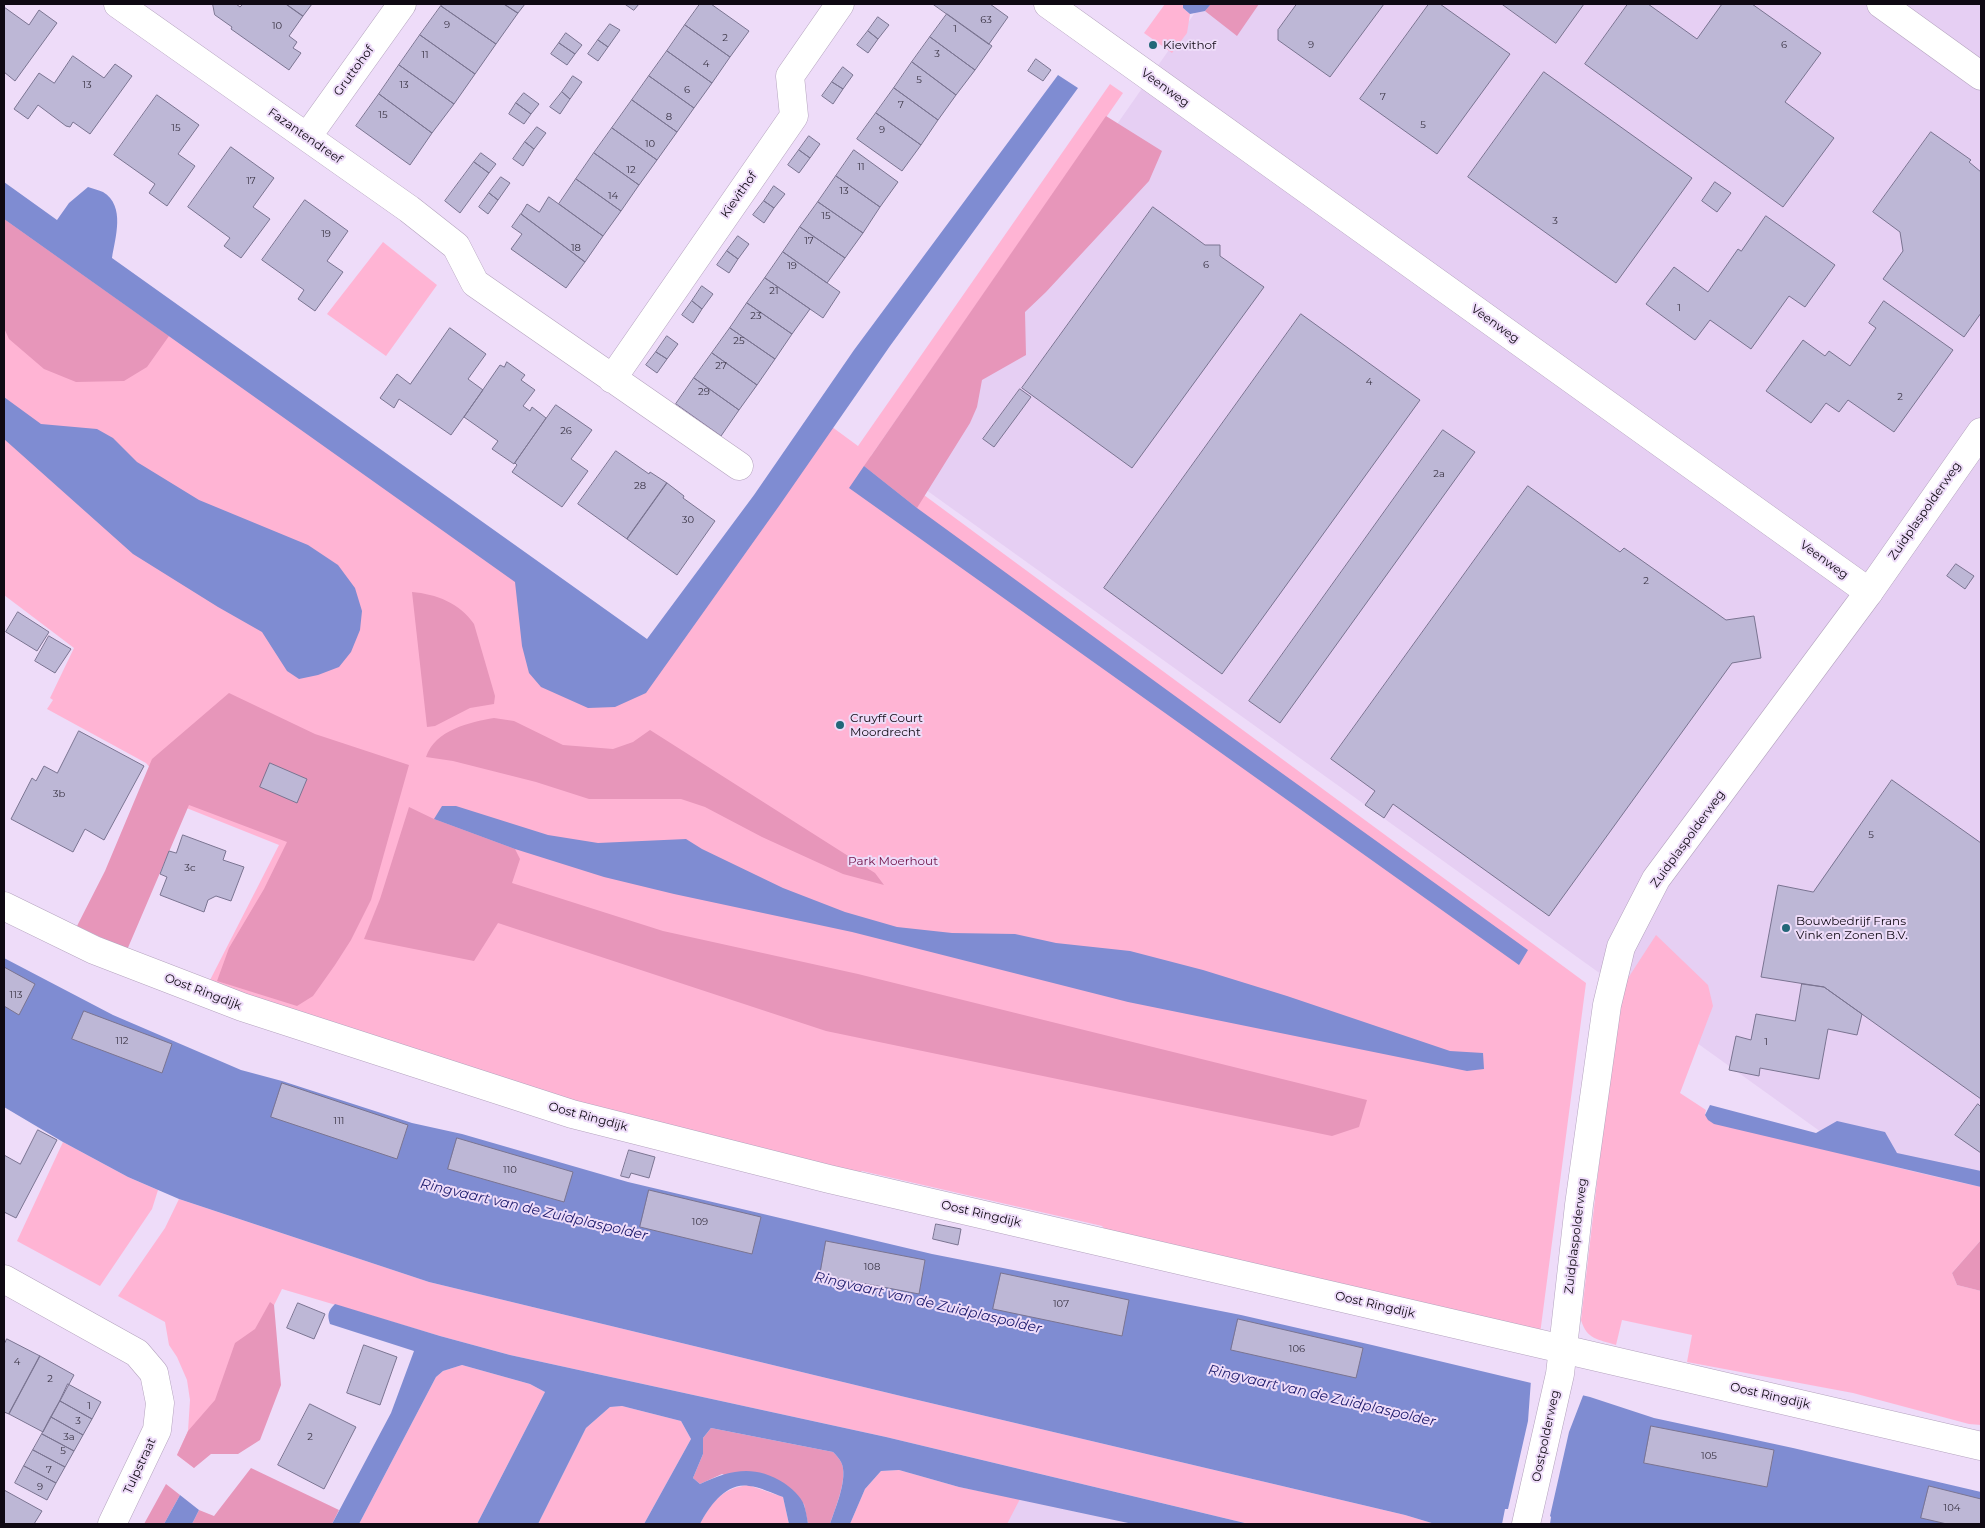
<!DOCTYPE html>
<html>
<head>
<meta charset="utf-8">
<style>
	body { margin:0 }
	#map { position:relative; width:1985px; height:1528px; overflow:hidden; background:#eedcf9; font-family:Montserrat,sans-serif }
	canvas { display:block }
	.frame { position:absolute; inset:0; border:5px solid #0f0913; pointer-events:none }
</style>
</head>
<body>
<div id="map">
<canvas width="1985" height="1528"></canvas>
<div class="frame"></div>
</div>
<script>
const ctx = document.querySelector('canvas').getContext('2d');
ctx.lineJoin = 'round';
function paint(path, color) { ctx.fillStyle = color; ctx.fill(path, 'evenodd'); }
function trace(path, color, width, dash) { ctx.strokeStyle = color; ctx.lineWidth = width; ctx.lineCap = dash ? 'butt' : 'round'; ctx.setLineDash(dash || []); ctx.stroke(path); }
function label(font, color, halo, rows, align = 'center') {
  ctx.font = font + ' Montserrat,sans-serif'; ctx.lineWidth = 4; ctx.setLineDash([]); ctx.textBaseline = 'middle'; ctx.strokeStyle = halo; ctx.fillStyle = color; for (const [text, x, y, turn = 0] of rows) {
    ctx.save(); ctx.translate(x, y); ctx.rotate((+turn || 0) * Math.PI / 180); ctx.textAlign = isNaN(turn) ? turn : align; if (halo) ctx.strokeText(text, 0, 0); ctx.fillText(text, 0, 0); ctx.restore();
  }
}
const built = new Path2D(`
	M 1201,4 L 1981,4 L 1981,1214 L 1966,1236 L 883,459 Z
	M 1021,1491 L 1142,1524 L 1004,1524 Z`);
const green = new Path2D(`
	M 1165,4 L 1183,4 L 1183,8 L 1190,14 L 1187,33 L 1172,53 L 1144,33 Z
	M 1110,84 L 1123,93 L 871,456 L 1586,983 L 1540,1334 L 1111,1237 L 1102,1226 L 862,1171 L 848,1179 L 593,1111 L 207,986 L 279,845 L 184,807 L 146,763 L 47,709 L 53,700 L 50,698 L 74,648 L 4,595 L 4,207 L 646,666 L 824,421 L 858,446 Z
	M 383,242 L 437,285 L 386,356 L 327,314 Z
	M 1656,935 L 1708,985 L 1713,1006 L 1680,1093 L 1706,1110 L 1705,1115 C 1797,1142 1888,1167 1981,1187 L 1981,1240 L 1952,1273 L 1957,1285 L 1981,1291 L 1981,1425 L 1969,1424 L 1853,1393 L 1687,1362 L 1692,1335 L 1622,1320 L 1616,1345 C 1598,1339 1587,1340 1581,1320 L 1619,992 Z
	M 63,1142 L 128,1177 L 158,1190 L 152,1209 L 100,1286 L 17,1241 Z
	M 179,1199 L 429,1282 L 905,1397 L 1405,1515 L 1435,1524 L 1249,1524 L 886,1437 L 510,1355 L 440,1336 L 282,1289 L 194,1468 L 177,1455 L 188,1431 L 190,1400 L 187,1380 L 177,1357 L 169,1345 L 165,1322 L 118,1296 L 165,1228 Z
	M 462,1365 L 530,1384 L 545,1392 L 477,1524 L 359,1524 L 436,1377 L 443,1371 Z
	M 622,1406 L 681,1421 L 691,1439 L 644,1524 L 538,1524 L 586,1428 L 610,1407 Z
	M 899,1470 L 959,1487 L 1020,1499 L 1007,1524 L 850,1524 L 865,1489 L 881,1471 Z
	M 748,1485 L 783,1497 L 789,1524 L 700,1524 C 711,1502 723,1488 748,1485 Z`);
const forest = new Path2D(`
	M 1211,4 L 1259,4 L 1237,36 L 1205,11 Z
	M 1106,116 L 1162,151 L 1149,181 L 1046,292 L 1025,312 L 1026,355 L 982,380 L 977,407 L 970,423 L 917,508 L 864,466 Z
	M 4,219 L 169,336 L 147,367 L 124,381 L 76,382 L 44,369 L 9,339 L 4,328 Z
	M 412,592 C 436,594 460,603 474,624 L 495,696 L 494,704 L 470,708 L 435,726 L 427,727 Z
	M 229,693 L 315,734 L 409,765 L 371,900 L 351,940 L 335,965 L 313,996 L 297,1006 L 217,981 L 229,948 L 264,889 L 287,842 L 189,805 L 127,950 L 77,926 L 105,871 L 152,759 Z
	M 494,718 L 514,721 L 563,745 L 613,749 L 633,742 L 650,730 L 875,873 L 884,885 L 843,874 L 762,837 L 705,807 L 681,799 L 589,799 L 536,782 L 453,761 L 426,757 C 435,730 470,722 494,718 Z
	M 409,807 L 434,819 L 515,849 L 520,859 L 512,883 L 663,931 L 858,974 L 1367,1100 L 1359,1127 L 1332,1136 L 826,1031 L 498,923 L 474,961 L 364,939 L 380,899 Z
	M 1981,1240 L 1981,1291 L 1957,1285 L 1952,1273 Z
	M 270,1302 L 274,1305 L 281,1385 L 260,1440 L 238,1454 L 211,1454 L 194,1468 L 177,1455 L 188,1431 L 215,1400 L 235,1343 L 255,1329 Z
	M 711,1428 L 833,1452 C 836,1455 839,1458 841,1462 C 849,1476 835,1509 830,1524 L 808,1524 L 804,1504 L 722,1474 L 700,1484 L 693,1478 L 703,1454 L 703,1438 Z
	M 251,1468 L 339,1510 L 332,1524 L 192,1524 L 199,1510 L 214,1516 Z
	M 166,1484 L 180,1495 L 164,1524 L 144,1524 Z`);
const water = new Path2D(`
	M 1183,4 L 1211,4 L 1205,11 L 1190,14 L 1183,8 Z
	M 1058,75 L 1078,88 L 890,346 L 779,506 L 646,693 L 615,707 L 588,708 L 541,687 L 529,673 L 522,646 L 515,582 L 4,219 L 4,182 L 57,220 L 69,203 L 88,187 C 93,189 99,190 103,192 C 126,206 115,238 112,258 L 647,639 L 754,495 L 854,350 Z
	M 4,397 L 41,424 L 97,429 L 113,438 L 137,462 L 199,500 L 308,545 L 338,565 L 355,588 L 362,611 L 360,630 L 351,652 L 339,667 L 318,675 L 299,679 L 287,671 L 262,632 L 218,607 L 133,554 L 4,439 Z
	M 864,466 L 917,508 L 1219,728 L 1528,950 L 1519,965 L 849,488 Z
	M 442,806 L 456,806 L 548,835 L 598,843 L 686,839 L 702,849 L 783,888 L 845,912 L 897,927 L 952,933 L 1015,934 L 1056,943 L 1130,951 L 1203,970 L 1287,996 L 1450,1051 L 1483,1053 L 1484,1069 L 1467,1071 L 1128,1002 L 852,932 L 674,894 L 604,877 L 515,849 L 434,819 Z
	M 4,958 L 113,1015 L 241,1070 L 282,1081 L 412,1123 L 462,1134 L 628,1182 L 932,1254 L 1241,1315 L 1372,1345 L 1590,1397 L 1654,1418 L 1793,1448 L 1981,1492 L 1981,1524 L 1435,1524 L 1405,1515 L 905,1397 L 429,1282 L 179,1199 L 128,1177 L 63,1142 L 4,1107 Z
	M 1710,1105 L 1816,1133 L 1837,1121 L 1885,1132 L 1897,1153 L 1981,1171 L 1981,1187 L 1714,1124 L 1708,1120 L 1705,1115 Z
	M 335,1304 L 440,1336 L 510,1355 L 886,1437 L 1249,1524 L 1133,1524 L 959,1487 L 899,1470 L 881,1471 L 865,1489 L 850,1524 L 830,1524 C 835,1509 849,1477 841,1462 C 839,1458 836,1455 833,1452 L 711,1428 L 703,1438 L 703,1454 L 693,1478 L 700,1484 C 730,1470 754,1464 784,1483 C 791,1488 801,1496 804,1505 C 806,1511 807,1518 808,1524 L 789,1524 L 783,1497 C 772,1493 760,1487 749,1486 C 726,1482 709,1507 700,1524 L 644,1524 L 691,1439 L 681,1421 L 622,1406 L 610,1407 L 586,1428 L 538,1524 L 477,1524 L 545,1392 L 530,1384 L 462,1365 L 443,1371 L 436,1377 L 359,1524 L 332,1524 L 391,1413 L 414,1351 L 330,1324 C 327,1315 328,1311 335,1304 Z
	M 180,1495 L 199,1510 L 192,1524 L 164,1524 Z`);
const pier = new Path2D(`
	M 1531,1380 L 1584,1393 L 1569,1432 L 1550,1516 L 1551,1517 L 1550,1524 L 1502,1524 L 1505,1509 L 1508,1509 L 1528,1421 Z`);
const building = new Path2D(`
	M 213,4 L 236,4 L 240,7 L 243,4 L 286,4 L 303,16 L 289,36 L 297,42 L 293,48 L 301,53 L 289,70 L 231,29 L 232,27 L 215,15 Z
	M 286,4 L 312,4 L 303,16 Z
	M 443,4 L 504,4 L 518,13 L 496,44 L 441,6 Z
	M 504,4 L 525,4 L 518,13 Z
	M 625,4 L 639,4 L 634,10 Z
	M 700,4 L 711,4 L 749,31 L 730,57 L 685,25 Z
	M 933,4 L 990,4 L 1008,17 L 989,44 Z
	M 1297,4 L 1384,4 L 1330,77 L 1278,40 L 1278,30 Z
	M 1429,4 L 1440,4 L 1510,54 L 1437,154 L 1360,99 Z
	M 1502,4 L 1584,4 L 1556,43 Z
	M 1628,4 L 1648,4 L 1697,39 L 1722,4 L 1752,4 L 1821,53 L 1785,102 L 1834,138 L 1783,207 L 1585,64 Z
	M 441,6 L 496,44 L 475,74 L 420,35 Z
	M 4,7 L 29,25 L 39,10 L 57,23 L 15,81 L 4,72 Z
	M 947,14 L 992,46 L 975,70 L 930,37 Z
	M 878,17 L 889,25 L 878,39 L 868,31 Z
	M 610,24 L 620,30 L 608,47 L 598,40 Z
	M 685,25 L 730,57 L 712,83 L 667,51 Z
	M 868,31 L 878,39 L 868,53 L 857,45 Z
	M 566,33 L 582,45 L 575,54 L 559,43 Z
	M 420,35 L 475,74 L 454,104 L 399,65 Z
	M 930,37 L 975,70 L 956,95 L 912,62 Z
	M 598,40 L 608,47 L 598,61 L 588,54 Z
	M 559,43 L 575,54 L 567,65 L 551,54 Z
	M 667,51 L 712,83 L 694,108 L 649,76 Z
	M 73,56 L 104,78 L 115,64 L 132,76 L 90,134 L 73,122 L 70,127 L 66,126 L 38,105 L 28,119 L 14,109 L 39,73 L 54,83 Z
	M 1036,59 L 1051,70 L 1043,81 L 1028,71 Z
	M 912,62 L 956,95 L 938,120 L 894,88 Z
	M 399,65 L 454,104 L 432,133 L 379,94 Z
	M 843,67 L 853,75 L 843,89 L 832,82 Z
	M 1544,72 L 1692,178 L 1616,283 L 1468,177 Z
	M 573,76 L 582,82 L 570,99 L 562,92 Z
	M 649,76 L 694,108 L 677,132 L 632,100 Z
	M 832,82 L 843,89 L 833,104 L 822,96 Z
	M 894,88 L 938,120 L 921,145 L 876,113 Z
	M 562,92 L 570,99 L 560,114 L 550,107 Z
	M 524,93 L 539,104 L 531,114 L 516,103 Z
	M 379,94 L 432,133 L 410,165 L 356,126 Z
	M 157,95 L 199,125 L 178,154 L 195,166 L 167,206 L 149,193 L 155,184 L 114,155 Z
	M 632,100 L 677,132 L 657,160 L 612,128 Z
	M 516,103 L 531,114 L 524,124 L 509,114 Z
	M 876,113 L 921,145 L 902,171 L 857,139 Z
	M 537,127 L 546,133 L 534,149 L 525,142 Z
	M 612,128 L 657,160 L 639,185 L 594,153 Z
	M 1931,132 L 1971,160 L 1969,162 L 1981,172 L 1981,313 L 1964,337 L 1883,279 L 1903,251 L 1900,232 L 1873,212 Z
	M 809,136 L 820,144 L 810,158 L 799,150 Z
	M 525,142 L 534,149 L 523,166 L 513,159 Z
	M 231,147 L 274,178 L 253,207 L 270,219 L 241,258 L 224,246 L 230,238 L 188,207 Z
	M 799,150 L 810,158 L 799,173 L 788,165 Z
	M 854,150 L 898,182 L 880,207 L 836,176 Z
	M 481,153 L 496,164 L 489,173 L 474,162 Z
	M 594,153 L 639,185 L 621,211 L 576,179 Z
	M 474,162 L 489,173 L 460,213 L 445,201 Z
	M 836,176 L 880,207 L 863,233 L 818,202 Z
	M 501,177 L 510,183 L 498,200 L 489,193 Z
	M 576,179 L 621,211 L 603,236 L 559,204 Z
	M 1715,182 L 1731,193 L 1717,212 L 1702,201 Z
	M 774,186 L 785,194 L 774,208 L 764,201 Z
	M 489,193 L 498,200 L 488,214 L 479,207 Z
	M 549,197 L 603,236 L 585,262 L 521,214 L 527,204 L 539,212 Z
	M 305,200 L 348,231 L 327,261 L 343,272 L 315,311 L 298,299 L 304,290 L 262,260 Z
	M 764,201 L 774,208 L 764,223 L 753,215 Z
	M 818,202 L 863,233 L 845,258 L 800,227 Z
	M 1153,207 L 1205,245 L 1220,245 L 1220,256 L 1264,287 L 1132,468 L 1022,388 Z
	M 521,214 L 585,262 L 566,288 L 511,249 L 522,234 L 512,227 Z
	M 1766,216 L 1835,265 L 1805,307 L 1789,296 L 1751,349 L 1710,320 L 1695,340 L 1646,304 L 1674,267 L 1708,292 L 1738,249 L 1741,251 Z
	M 800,227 L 845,258 L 827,283 L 783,252 Z
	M 738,236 L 749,244 L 738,259 L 727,251 Z
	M 727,251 L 738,259 L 729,273 L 717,265 Z
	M 783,252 L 840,292 L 823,318 L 765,278 Z
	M 765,278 L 810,309 L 792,334 L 747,303 Z
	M 702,286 L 713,294 L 702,309 L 692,301 Z
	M 692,301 L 702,309 L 693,323 L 682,315 Z
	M 1884,301 L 1953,350 L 1894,432 L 1848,400 L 1839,412 L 1826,403 L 1811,423 L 1766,391 L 1803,340 L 1825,356 L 1829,351 L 1850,366 L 1876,328 L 1869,323 Z
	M 747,303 L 792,334 L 775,359 L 730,328 Z
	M 1301,314 L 1420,400 L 1222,674 L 1104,588 Z
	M 450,328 L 486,354 L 468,379 L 483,390 L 451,435 L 399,399 L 394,408 L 380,398 L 397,374 L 410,384 Z
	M 730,328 L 775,359 L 757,385 L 712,353 Z
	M 667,336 L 678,344 L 667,359 L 656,352 Z
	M 656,352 L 667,359 L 657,373 L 646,365 Z
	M 712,353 L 757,385 L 739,410 L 694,378 Z
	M 507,362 L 525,375 L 521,380 L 535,390 L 523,406 L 530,411 L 532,407 L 546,418 L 514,464 L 492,449 L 498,441 L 464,417 L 500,365 L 504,367 Z
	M 694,378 L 739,410 L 721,436 L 676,404 Z
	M 1020,389 L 1031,397 L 994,447 L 983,439 Z
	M 556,405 L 592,430 L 571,459 L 588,471 L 562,507 L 512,472 L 517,465 L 515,463 Z
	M 1443,430 L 1475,452 L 1280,723 L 1249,701 Z
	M 616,451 L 649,474 L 650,472 L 667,483 L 627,539 L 578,504 Z
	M 667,483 L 684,496 L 683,498 L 715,521 L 677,575 L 627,539 Z
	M 1528,486 L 1620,552 L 1624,548 L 1726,620 L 1754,616 L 1761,658 L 1732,663 L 1549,916 L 1393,804 L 1384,818 L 1365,805 L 1375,791 L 1331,759 Z
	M 1956,564 L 1974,576 L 1965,589 L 1947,576 Z
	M 18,612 L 49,632 L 37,651 L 6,632 Z
	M 49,636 L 71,649 L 55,673 L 35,661 Z
	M 79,731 L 144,766 L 104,840 L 85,829 L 73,852 L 11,819 L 32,778 L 36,781 L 44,766 L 57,773 Z
	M 270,763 L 307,779 L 297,803 L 260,787 Z
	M 1892,780 L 1981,843 L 1981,1099 L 1824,987 L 1761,977 L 1778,885 L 1813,892 Z
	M 183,835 L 226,851 L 223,860 L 244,867 L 231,901 L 216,896 L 208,900 L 204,912 L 160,895 L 167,877 L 160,874 L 169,851 L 176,853 Z
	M 4,967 L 35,984 L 19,1015 L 4,1006 Z
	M 1802,984 L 1824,987 L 1862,1014 L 1857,1035 L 1828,1029 L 1819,1079 L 1760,1068 L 1759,1076 L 1729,1070 L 1736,1036 L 1751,1040 L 1756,1014 L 1795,1021 Z
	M 84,1011 L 172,1044 L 162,1073 L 72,1039 Z
	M 282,1083 L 408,1125 L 397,1159 L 271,1117 Z
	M 1978,1104 L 1981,1107 L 1981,1153 L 1955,1135 Z
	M 38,1130 L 57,1140 L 16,1218 L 4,1212 L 4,1155 L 20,1164 Z
	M 457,1138 L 573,1172 L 564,1202 L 448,1169 Z
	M 629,1150 L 655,1157 L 649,1178 L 631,1173 L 629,1178 L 621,1176 Z
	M 649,1190 L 761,1217 L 752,1254 L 640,1227 Z
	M 936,1224 L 961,1229 L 958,1245 L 933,1239 Z
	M 826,1241 L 925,1260 L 919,1294 L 820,1275 Z
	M 1001,1273 L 1129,1300 L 1122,1336 L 993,1309 Z
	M 298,1303 L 325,1314 L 314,1339 L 287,1328 Z
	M 1238,1319 L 1363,1348 L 1356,1378 L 1231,1350 Z
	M 7,1339 L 40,1356 L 9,1414 L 4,1412 L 4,1345 Z
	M 364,1345 L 397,1357 L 380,1405 L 347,1393 Z
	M 40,1356 L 74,1375 L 43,1432 L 9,1414 Z
	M 68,1384 L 101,1402 L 92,1419 L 60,1401 Z
	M 60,1401 L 92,1419 L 83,1435 L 51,1417 Z
	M 310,1404 L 356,1427 L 324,1489 L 278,1465 Z
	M 51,1417 L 83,1435 L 74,1451 L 42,1434 Z
	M 1651,1426 L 1774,1450 L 1767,1487 L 1644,1463 Z
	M 42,1434 L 74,1451 L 65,1467 L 33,1450 Z
	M 33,1450 L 65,1467 L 56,1483 L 24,1466 Z
	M 24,1466 L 56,1483 L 47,1500 L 15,1483 Z
	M 1929,1486 L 1981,1499 L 1981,1524 L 1947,1524 L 1921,1518 Z
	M 4,1490 L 42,1511 L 34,1524 L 4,1524 Z`);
const minor = new Path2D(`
	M 118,4 L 409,209 L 456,246 L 475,283 L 739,466
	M 1048,4 L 1869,592
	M 1881,4 L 1981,76
	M 307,137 L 402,4
	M 612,379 L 794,116 L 790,76 L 840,4
	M 4,906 L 94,950 L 242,1007 L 572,1114 L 829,1179 L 1981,1446
	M 4,1279 L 137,1353 L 154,1373 L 160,1403 L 157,1430 L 112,1524`);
const tertiary = new Path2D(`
	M 1526,1524 L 1560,1374 L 1579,1205 L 1607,1005 L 1621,947 L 1656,879 L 1869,592 L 1981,432`);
const markers = [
	[1153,45,5,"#226778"],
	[840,725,5,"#226778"],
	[1786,928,5,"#226778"]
];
const numberNames = [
	["63",986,20],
	["9",447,25],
	["10",277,26],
	["1",955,29],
	["2",725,38],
	["9",1311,45],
	["6",1784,45],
	["3",937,54],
	["11",425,55],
	["4",706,64],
	["5",919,80],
	["13",87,85],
	["13",404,85],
	["6",687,90],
	["7",1383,97],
	["7",901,105],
	["15",383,115],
	["8",669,117],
	["5",1423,125],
	["15",176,128],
	["9",882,130],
	["10",650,144],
	["11",861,167],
	["12",631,170],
	["17",251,181],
	["13",844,191],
	["14",613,196],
	["15",826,216],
	["3",1555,221],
	["19",326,234],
	["17",809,241],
	["18",576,248],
	["6",1206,265],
	["19",792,266],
	["21",774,291],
	["1",1679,308],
	["23",756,316],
	["25",739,341],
	["27",721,366],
	["4",1369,382],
	["29",704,392],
	["2",1900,397],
	["26",566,431],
	["2a",1439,474],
	["28",640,486],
	["30",688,520],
	["2",1646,581],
	["3b",59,794],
	["5",1871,835],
	["3c",190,868],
	["113",16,995],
	["112",122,1041],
	["1",1766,1042],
	["111",339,1121],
	["110",510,1170],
	["109",700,1222],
	["108",872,1267],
	["107",1061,1304],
	["106",1297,1349],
	["4",17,1362],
	["2",50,1379],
	["1",89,1406],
	["3",78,1421],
	["3a",69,1437],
	["2",310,1437],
	["5",63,1451],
	["105",1709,1456],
	["7",49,1470],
	["9",40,1487],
	["104",1952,1508]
];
const poiNames = [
	["Kievithof",1163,45],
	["Cruyff Court",850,718],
	["Moordrecht",850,732],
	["Bouwbedrijf Frans",1796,921],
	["Vink en Zonen B.V.",1796,935]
];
const streetNames = [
	["Gruttohof",354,71,-54],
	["Veenweg",1165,88,36],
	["Fazantendreef",305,136,35],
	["Kievithof",739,195,-55],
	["Veenweg",1495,324,36],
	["Zuidplaspolderweg",1925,511,-55],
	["Veenweg",1824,560,36],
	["Zuidplaspolderweg",1688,839,-54],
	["Oost Ringdijk",203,992,21],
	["Oost Ringdijk",588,1117,15],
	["Oost Ringdijk",981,1214,13],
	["Zuidplaspolderweg",1576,1236,-83],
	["Oost Ringdijk",1375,1305,13],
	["Oost Ringdijk",1770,1396,13],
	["Oostpolderweg",1546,1436,-78],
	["Tulpstraat",140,1466,-65]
];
const parkNames = [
	["Park Moerhout",893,861]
];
const waterNames = [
	["Ringvaart van de Zuidplaspolder",534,1210,13],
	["Ringvaart van de Zuidplaspolder",928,1303,13],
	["Ringvaart van de Zuidplaspolder",1322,1396,13]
];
paint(built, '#e6cff3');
paint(green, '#ffb4d4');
paint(forest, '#e796ba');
paint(water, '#7f8cd2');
paint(pier, '#eedcf9');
paint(building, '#bdb7d6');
trace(building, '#7a7491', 1);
trace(minor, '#b4a3be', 29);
trace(tertiary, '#b4a3be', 29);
trace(minor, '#fff', 28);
trace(tertiary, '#fff', 28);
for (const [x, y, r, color] of markers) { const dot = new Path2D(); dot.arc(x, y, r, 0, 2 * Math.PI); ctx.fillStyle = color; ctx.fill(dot); trace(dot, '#eedcf9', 2); }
label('10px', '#3a3444', null, numberNames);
label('12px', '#0f0913', '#eedcf9', poiNames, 'left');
label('12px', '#0f0913', '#eedcf9', streetNames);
label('12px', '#6f1147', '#eedcf9', parkNames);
label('italic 14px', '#1d1b6d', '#eedcf9', waterNames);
</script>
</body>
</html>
